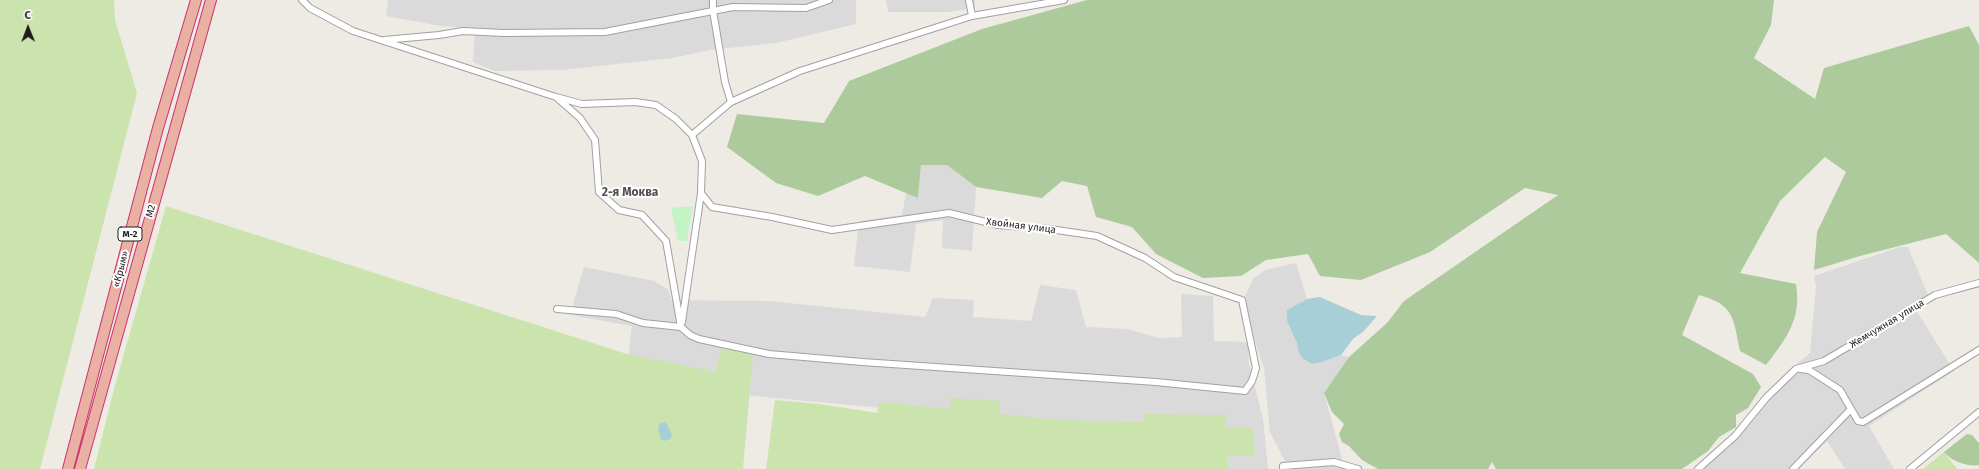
<!DOCTYPE html>
<html>
<head>
<meta charset="utf-8">
<style>
	body { margin:0 }
	#map { position:relative; width:1979px; height:469px; overflow:hidden; background:#eeeae4; font-family:"Fira Sans",sans-serif }
	canvas { display:block }
	.north { position:absolute; left:8px; top:8px; width:40px; height:40px; -webkit-text-stroke:3px #fff; paint-order:stroke; rotate:359deg; font-size:11px; font-weight:700; line-height:16px; text-align:center; color:#1d1d1d }
	.north::after { content:''; display:block; margin:auto; width:14px; height:18px; background:#1d1d1d; clip-path:polygon(50% 0,100% 100%,50% 72%,0 100%) }
</style>
</head>
<body>
<div id="map">
<canvas width="1979" height="469"></canvas>
<div class="north">С</div>
</div>
<script>
const ctx = document.querySelector('canvas').getContext('2d');
ctx.lineJoin = 'round';
function paint(path, color) { ctx.fillStyle = color; ctx.fill(path, 'evenodd'); }
function stroke(path, color, width, dash) { ctx.strokeStyle = color; ctx.lineWidth = width; ctx.lineCap = dash ? 'butt' : 'round'; ctx.setLineDash(dash || []); ctx.stroke(path); }
function write(font, color, halo, rows, align = 'center') {
  ctx.font = font + ' "Fira Sans",sans-serif'; ctx.lineWidth = 4; ctx.setLineDash([]); ctx.textBaseline = 'middle'; ctx.strokeStyle = halo; ctx.fillStyle = color; for (const [text, x, y, turn = 0] of rows) {
    ctx.save(); ctx.translate(x, y); ctx.rotate((+turn || 0) * Math.PI / 180); ctx.textAlign = isNaN(turn) ? turn : align; if (halo) ctx.strokeText(text, 0, 0); ctx.fillText(text, 0, 0); ctx.restore();
  }
}
const residential = new Path2D(`
	M388 0H856V24L776 43 710 50 672 58 562 70 495 71 473 62 475 28 441 26 386 16Z
	M886 0H975V8L948 12H888Z
	M921 165H947L976 187 972 251 942 248 943 220 916 224 910 272 854 266 859 221 902 215 906 193 918 197Z
	M1900 247H1908L1930 300 1916 310 1954 371 1869 426 1894 469H1845L1827 441 1799 469H1692L1730 439 1765 403 1787 372 1810 353 1816 286 1814 276Z
	M1296 263 1307 299 1287 310 1290 329 1294 334 1302 358 1312 364 1322 362 1341 355 1349 357 1324 393 1342 459 1350 469H1289L1270 432 1264 368 1242 303 1253 279 1265 270Z
	M584 267 654 281 669 290 671 300 769 301 925 317 933 298 974 300 973 317 1031 321 1040 285 1076 290 1086 327 1127 329 1159 338 1182 337 1181 294 1213 296 1214 341 1248 342 1249 364 1263 419 1268 469H1211L1122 431 734 394 627 369 632 326 570 315Z`);
const grass = new Path2D(`
	M0 0H114L115 20 137 93 40 469H0Z
	M166 206 627 354 716 372 721 348 753 353 743 469H94L114 389Z
	M951 398 1000 401V414L1059 420 1144 422 1145 414 1225 415 1226 428 1252 427 1255 455 1227 456V469H766L775 400 819 404 877 413 879 402 950 409Z
	M1944 452 1957 469H1923Z`);
const forest = new Path2D(`
	M1087 0H1774L1771 25 1754 58 1815 99 1824 68 1969 26 1979 45V263L1946 234 1860 256 1814 270 1817 232 1846 172 1825 157 1780 201 1740 273 1796 284C1802 319 1786 339 1766 365L1740 351C1733 318 1735 305 1699 295L1682 335 1753 374 1761 387 1748 408 1736 415V427L1719 437 1708 451 1682 469H1496L1492 462 1488 469H1378L1362 460 1349 446 1342 442 1339 434 1344 424 1332 412 1324 393 1349 357 1387 323 1404 301 1558 195 1525 188 1430 252 1361 280 1320 276 1308 254 1266 260 1241 276 1203 278 1156 254 1132 227 1096 217 1087 186 1062 181 1042 198 976 187 947 165H921L918 198 865 176 818 196 776 183 727 147 737 114 824 123 849 81 982 29Z
	M1967 434 1972 435 1979 443V465C1968 467 1951 461 1944 452Z`);
const park = new Path2D(`
	M693 206 687 241H678L671 208Z`);
const water = new Path2D(`
	M1320 297 1361 315 1377 316 1364 331 1353 339 1341 355 1322 362 1312 364 1302 358 1298 350 1297 343 1287 321V310L1307 299Z
	M666 422 672 435 671 438 665 441 661 439 658 429 660 423Z`);
const minor = new Path2D(`
	M302 0 310 8 353 31 556 97 582 104 635 102 656 105 676 119 692 135 702 161 701 193 682 322
	M713 0V11L725 82 731 102
	M969 0 972 16
	M384 40 439 35 463 31 504 33 605 32 733 7 806 8 829 0
	M556 97 580 118 595 140 599 192 619 210 642 215 666 241 681 327 690 335 699 339 769 354 862 362 1156 382 1245 391 1252 381 1256 368 1242 300 1174 277 1145 258 1097 236 1050 229 998 225 949 213 832 230 772 217 712 207 701 193
	M692 135 731 102 800 71 972 16 1064 0
	M557 309 616 314 643 323 681 327
	M1800 369 1809 370 1840 390 1858 421 1863 422 1979 350
	M1283 469V466L1334 462 1358 469
	M1698 469 1735 436 1766 398 1796 369 1824 361 1935 295 1979 283
	M1793 469 1851 409
	M1910 469 1979 412`);
const trunk = new Path2D(`
	M68 469 158 128 196 0
	M80 469 211 0`);
const shields = [
	[130,234,24]
];
const shieldNames = [
	["М-2",130,234]
];
const streetNames = [
	["М2",151,211,-74],
	["Хвойная улица",1021,226,7],
	["«Крым»",121,269,-75],
	["Жемчужная улица",1887,324,-31]
];
const quarterNames = [
	["2-я Моква",630,193]
];
paint(residential, '#dbdada');
paint(grass, '#cbe4ae');
paint(forest, '#acca9c');
paint(park, '#c4f4c6');
paint(water, '#a8cfd8');
stroke(minor, '#a1a1a1', 8);
stroke(trunk, '#ca336e', 12);
stroke(minor, '#fff', 6);
stroke(trunk, '#eab0a4', 10);
for (const [x, y, w] of shields) { const box = new Path2D(); box.roundRect(x - w / 2, y - 7, w, 14, 3); ctx.fillStyle = '#fff'; ctx.fill(box); stroke(box, '#1d1d1d', 1); }
write('bold 9px', '#1d1d1d', null, shieldNames);
write('10px', '#1d1d1d', '#fff', streetNames);
write('bold 12px', '#505050', '#fff', quarterNames);
</script>
</body>
</html>
